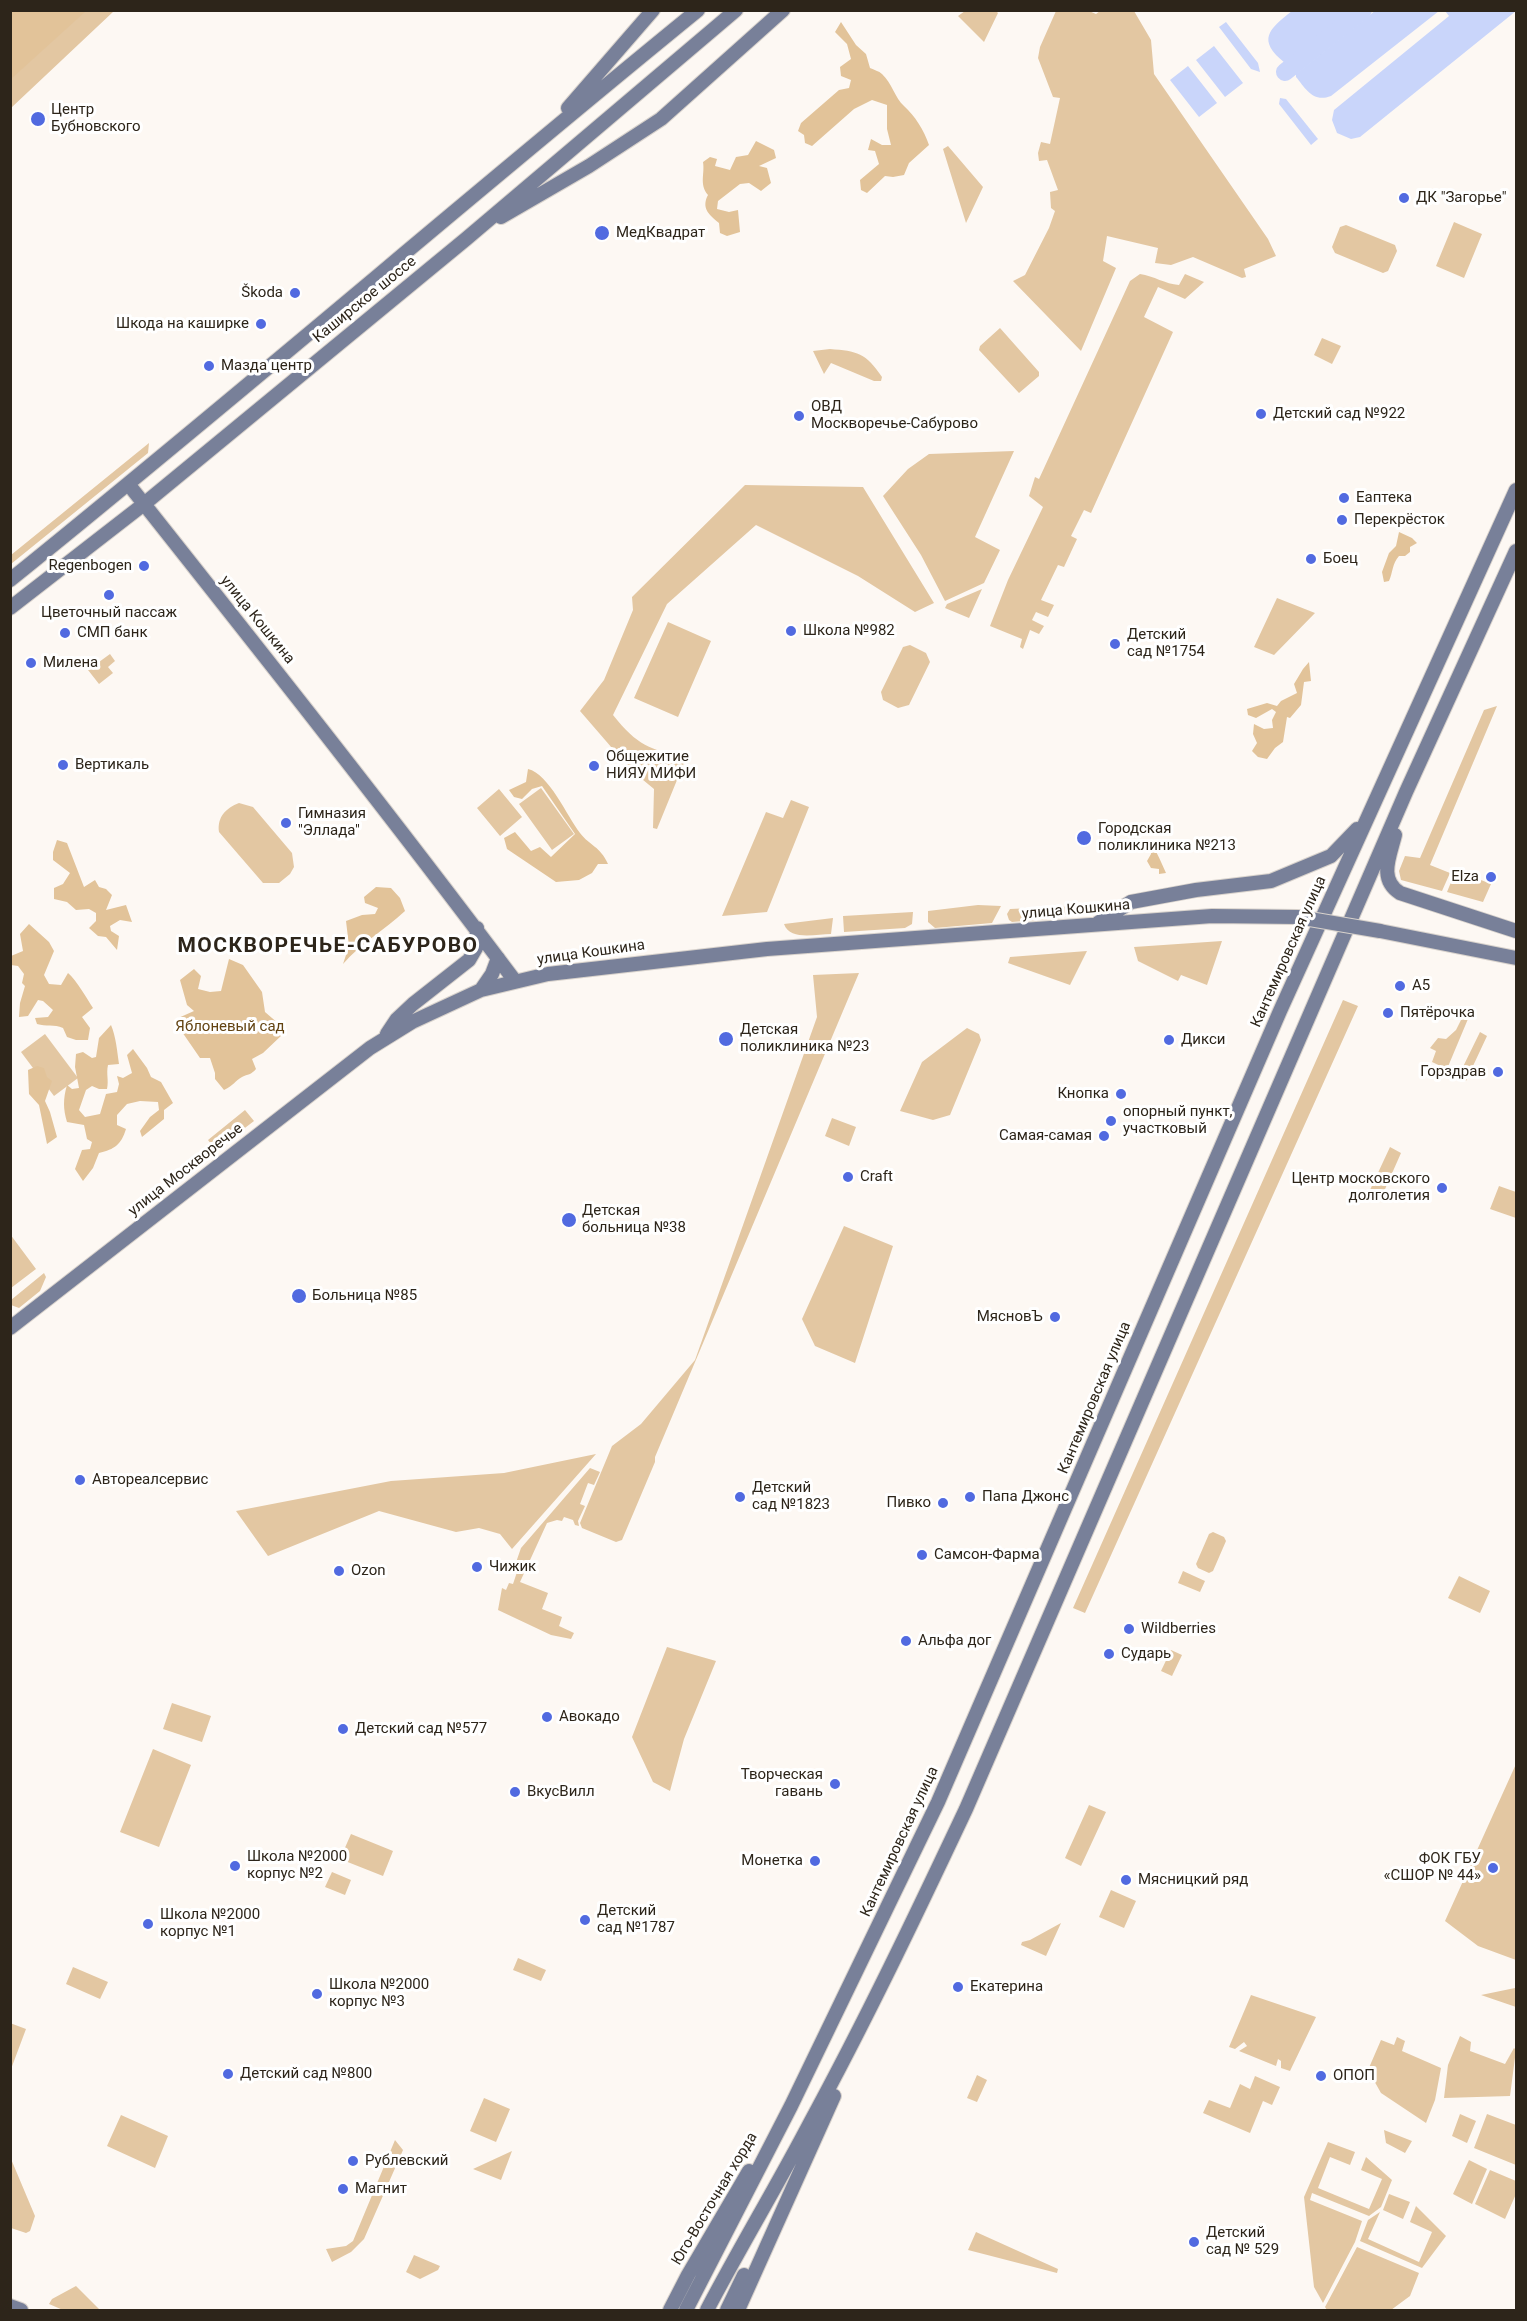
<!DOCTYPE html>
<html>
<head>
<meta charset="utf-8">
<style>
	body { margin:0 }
	#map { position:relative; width:1527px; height:2321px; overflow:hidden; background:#fdf8f3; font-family:Roboto,sans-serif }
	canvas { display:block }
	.frame { position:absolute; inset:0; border:12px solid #2d251a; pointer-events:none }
</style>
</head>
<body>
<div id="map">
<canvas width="1527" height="2321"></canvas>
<div class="frame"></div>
</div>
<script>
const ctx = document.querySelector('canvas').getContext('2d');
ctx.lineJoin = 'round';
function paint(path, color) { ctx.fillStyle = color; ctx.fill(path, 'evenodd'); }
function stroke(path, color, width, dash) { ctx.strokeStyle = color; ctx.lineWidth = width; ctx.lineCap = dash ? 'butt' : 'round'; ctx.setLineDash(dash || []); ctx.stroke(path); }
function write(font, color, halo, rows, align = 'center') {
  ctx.font = font + ' Roboto,sans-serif'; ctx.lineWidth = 6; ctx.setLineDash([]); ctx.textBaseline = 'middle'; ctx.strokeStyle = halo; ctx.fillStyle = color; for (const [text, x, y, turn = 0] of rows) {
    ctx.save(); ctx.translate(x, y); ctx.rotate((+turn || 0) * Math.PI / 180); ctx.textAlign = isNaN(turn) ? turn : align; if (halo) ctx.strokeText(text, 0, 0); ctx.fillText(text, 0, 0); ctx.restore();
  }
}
const green = new Path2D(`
	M11 11H114L11 108Z
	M965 11H996L998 13 984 42 958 16Z
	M1056 11H1089L1096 14 1100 11H1134L1151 40 1154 74 1268 239 1276 256 1244 269 1246 277 1242 278 1193 257 1171 265 1155 263 1158 248 1107 236 1103 261 1116 268 1081 351 1013 281 1025 275 1049 228 1055 211 1051 208 1050 192 1058 190 1047 160 1039 161 1038 153 1041 142 1050 144 1060 98 1053 97 1038 58 1040 47Z
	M948 146 983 187 966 223 943 149Z
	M1454 222 1482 234 1464 278 1436 266Z
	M1346 225 1395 245 1397 251 1388 271 1383 273 1335 253 1332 247 1340 227Z
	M1140 274C1154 276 1165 284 1179 285L1185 274 1204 282 1185 299 1158 287 1144 317 1173 332 1091 513 1084 510 1071 536 1077 539 1064 567 1058 565 1041 600 1054 605 1048 617 1036 612 1032 620 1044 626 1039 634 1030 630 1023 649 1020 647 1022 639 990 626 1008 580 1043 507 1029 496 1035 477 1039 479 1130 281Z
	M1000 328 1039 372V376L1019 393 979 350 980 346Z
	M1322 338 1341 346 1332 364 1314 355Z
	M830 349C857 351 866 353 882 377L881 381H874L831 363 824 374 813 351Z
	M149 443 148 453 11 564V555Z
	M1014 451 975 537 1000 550 984 583 945 601 921 555 883 496 908 469 929 454Z
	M745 485 863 487 934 603 915 612 858 576 756 525 667 604 613 715C638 746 649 749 686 758L657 829 653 828 654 789 631 770 580 711 604 680 633 610 632 597Z
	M982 589 969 618 945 608 947 604Z
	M1277 598 1315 613 1274 655 1254 647Z
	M668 622 711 641 678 717 634 698Z
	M910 645 926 653 930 662 909 705 898 708 883 700 881 692 903 647Z
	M110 654 115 661 108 667 113 673 99 684 88 670Z
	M1497 706 1430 865 1450 873 1442 891 1401 880 1399 871 1405 856 1420 858 1484 710Z
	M541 788 574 834 552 850 519 804Z
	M499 789 522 817 500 836 477 808Z
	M791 800 809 807 767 912 722 916 766 812 783 818Z
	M239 803 253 807 292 853 294 867 290 874 279 883H263L219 832C217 817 226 808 239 803Z
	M1456 870 1491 884 1483 902 1447 892Z
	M978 905 1001 906 992 923 935 928 928 922V911Z
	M1078 906 1061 918 1012 922 1009 920 1007 914 1010 909Z
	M913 912 912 924 905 928 844 932 843 916Z
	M833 918 831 934C816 934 790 941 784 924Z
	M1222 941 1207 985 1181 975 1178 981 1138 961 1134 947Z
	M1087 951 1070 985 1008 963 1010 957Z
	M859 973 655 1457V1462L622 1540 616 1542 582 1528 580 1523 612 1446 641 1424 695 1360 817 1017 813 975Z
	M1343 1000 1358 1006 1085 1613 1073 1608Z
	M1473 1007 1447 1069 1432 1062 1436 1051 1430 1048 1438 1038 1446 1039 1456 1030 1467 1008Z
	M967 1028 979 1034 981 1040 950 1115 933 1120 900 1111 922 1062Z
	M1480 1032 1487 1036 1466 1081 1458 1077Z
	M45 1034 78 1078 54 1096 21 1052Z
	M245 1110 254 1121 224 1144H211L208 1140Z
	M832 1118 856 1127 849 1146 825 1136Z
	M1390 1147 1401 1153 1382 1196 1370 1190Z
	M1499 1186 1516 1192V1218L1490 1209Z
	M844 1226 893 1246 855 1363 815 1346 802 1319Z
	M10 1234 36 1269 11 1288H10Z
	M44 1273 46 1277 40 1291 19 1308 11 1305V1300Z
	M596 1454 512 1549 500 1534 479 1528 456 1532 379 1511 268 1556 236 1511 391 1481 504 1473Z
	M590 1468 600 1472 594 1485 588 1483 580 1504 585 1506 578 1521 579 1526 575 1525 573 1520 564 1517 562 1521 557 1520 547 1523 520 1582 548 1593 542 1609 562 1617 559 1626 574 1633 571 1639 551 1635 498 1610 502 1588 506 1590 509 1583 513 1584 517 1572 513 1571 521 1548Z
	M1213 1532 1224 1537 1226 1541 1213 1571 1209 1573 1198 1568 1196 1564 1209 1534Z
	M1183 1571 1205 1581 1200 1592 1178 1583Z
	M1459 1576 1490 1591 1480 1613 1448 1598Z
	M667 1647 716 1661 684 1739 670 1791 653 1782 632 1737Z
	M1171 1650 1182 1655 1172 1676 1161 1671Z
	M172 1703 211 1716 202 1742 163 1729Z
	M153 1749 191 1765 159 1847 120 1832Z
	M1516 1764V1960L1478 1946 1445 1921Z
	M1089 1805 1106 1812 1081 1866 1065 1858Z
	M351 1834 393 1851 383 1876 340 1859Z
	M332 1872 351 1880 345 1895 325 1887Z
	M1111 1890 1136 1901 1124 1928 1099 1917Z
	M1061 1923 1046 1956 1021 1945 1022 1942 1030 1940Z
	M518 1958 546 1970 541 1981 513 1970Z
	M73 1967 108 1982 100 1999 66 1984Z
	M1516 1989V2007L1481 1995 1515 1988Z
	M1251 1995 1316 2017 1290 2071 1281 2068V2061L1278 2059 1276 2066 1239 2051 1247 2046 1244 2042 1235 2049 1229 2047Z
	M10 2023 26 2029 11 2069H10Z
	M1460 2036 1471 2042 1470 2051 1505 2064 1514 2048 1516 2050 1510 2096 1444 2098 1448 2065Z
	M1397 2037 1405 2041 1402 2051 1441 2068 1435 2100 1426 2123 1381 2093 1368 2070 1381 2040 1394 2045Z
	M977 2075 987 2080 977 2102 967 2098Z
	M1255 2076 1280 2087 1272 2105 1263 2101 1250 2133 1203 2113 1209 2100 1230 2108 1240 2084 1250 2089Z
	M484 2098 510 2109 496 2142 470 2131Z
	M1460 2114 1476 2121 1467 2143 1452 2136Z
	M1487 2114 1516 2125V2165L1474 2148Z
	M121 2115 168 2136 155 2168 107 2146Z
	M1384 2130 1412 2141 1405 2153 1386 2143Z
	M395 2140 403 2150 364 2239 351 2252 332 2262 326 2249 346 2246 353 2241Z
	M1328 2142 1355 2152 1350 2165 1330 2157 1318 2188 1369 2209 1382 2179 1361 2170 1366 2157 1392 2180 1381 2207 1369 2216 1312 2193 1310 2200 1362 2221 1355 2242 1323 2303 1314 2287 1304 2197Z
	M512 2151 501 2180 473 2169Z
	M11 2159 35 2216 30 2231 26 2233 11 2228Z
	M1469 2160 1487 2169 1472 2204 1453 2194Z
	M1490 2170 1516 2181V2194L1505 2219 1475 2204Z
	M1389 2194 1410 2202 1403 2219 1383 2210Z
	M1416 2206 1446 2236 1422 2268 1360 2241 1368 2220 1380 2212 1368 2239 1419 2262 1432 2232 1410 2222Z
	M976 2232 1058 2269 1057 2273 968 2250Z
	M1357 2247 1419 2273 1410 2296 1391 2310H1327L1325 2307Z
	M414 2255 440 2266 438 2270 420 2279 406 2272Z
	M76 2286 100 2310H63L49 2304 52 2299Z`);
const forest = new Path2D(`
	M11 10H86V11L11 79Z
	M841 22 856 45 866 54 870 68C874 70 879 71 882 74 892 83 895 98 904 106 915 116 924 130 929 145L909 163 904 175 893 177 885 176 867 193 861 190 860 180 879 164 875 151 868 150 871 139 882 145H891L887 129V105L872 100 854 109 812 146 805 143 804 135 798 131 801 123 839 90 849 88 851 80 841 76 840 67 851 59 847 44 835 32Z
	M756 141 774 150 776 158 759 166 767 168 771 183 761 191 749 183 740 184 718 201 717 209 729 212 738 210 740 232 727 236 720 233 719 223C709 215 701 208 708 195 699 184 705 174 703 162L710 157 717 159 715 166 730 170 736 157 748 155Z
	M1399 532 1412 538 1417 543 1410 547V552L1405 556H1399C1392 564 1393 572 1389 581L1384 582 1382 572 1389 553 1396 546Z
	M1309 662 1311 681 1304 682 1301 705 1290 718 1287 717 1283 742 1275 748 1267 759 1258 757 1252 751 1257 743 1253 734 1254 724 1264 729 1273 728 1272 720 1276 712 1272 709 1256 718 1248 715 1247 709 1267 703 1277 706 1281 701 1297 693 1294 684 1303 669Z
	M528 769C549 774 567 816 580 833 590 846 600 846 608 864H598L592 873 579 880 556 882 507 849 504 838 515 832 531 851 540 847 551 857 575 834 542 786 532 789 522 799 514 797 509 790 526 782Z
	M57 840 67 843 84 887 95 880 99 887 106 889 112 895 106 910 126 905 132 922 120 920 110 926 111 931 119 936 117 950 106 937 98 936 89 928 96 921V913L89 909 76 910 67 902 54 899V888L63 884 70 873 53 860V852Z
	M1152 845C1156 850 1163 866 1166 873L1159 874V869L1151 868 1147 861 1151 854Z
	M376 887 391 888 400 898 405 911C385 930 361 943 343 964L349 946 346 921 362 915 375 914 378 908 365 903 364 897Z
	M29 924 49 942 54 951 44 975 49 984 61 985 68 973C77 981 86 997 93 1008L82 1017 90 1028 88 1040H76L67 1037 63 1028C54 1024 46 1027 37 1024L35 1018 48 1017 53 1010 43 1001 38 1000 28 1016 19 1017 20 1003 25 986 22 983 24 974 18 966 11 965V956L23 951 20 934Z
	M229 959 243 965 262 992 265 1012 279 1024 282 1035 263 1053 252 1059 256 1069C251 1075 248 1074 242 1077 235 1081 234 1085 224 1090L215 1079V1073L210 1058H200L180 1029 176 1019 194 1011 187 1005 180 980 194 969 201 976 198 989 210 992 221 991Z
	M111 1025C116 1037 117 1050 119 1064L108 1065C106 1074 109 1080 107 1089H99L92 1086 86 1090 79 1110 85 1117 100 1114 106 1094 117 1092 119 1084 117 1076 123 1078 132 1073 127 1055 133 1049 147 1068 151 1077 161 1082 173 1103 164 1110V1119L142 1137 140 1131 150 1117 159 1110 158 1102 140 1101 127 1104 117 1115V1125L126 1129C121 1145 115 1149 99 1153L93 1168 83 1181 75 1169 82 1150 90 1149 92 1142 87 1139 84 1125 67 1122C63 1109 63 1099 67 1085L72 1089 79 1088 75 1067 76 1054 83 1052 92 1058 96 1057 99 1038Z
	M37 1066 44 1068 47 1077 52 1081 45 1101 50 1112 57 1137 47 1144 39 1105 29 1094 28 1070Z`);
const water = new Path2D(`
	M1376 10 1439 11 1331 96C1313 103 1306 89 1296 77V74Z
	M1292 11V10L1352 11 1285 63C1256 40 1269 29 1292 11Z
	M1445 11H1516L1360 137 1351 139 1337 133 1332 120 1334 110 1449 16Z
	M1226 22 1258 63 1260 72 1251 69 1219 27Z
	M1214 46 1243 83 1225 97 1196 60Z
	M1188 66 1217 103 1199 117 1170 80Z
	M1280 98 1286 99 1318 139 1311 145 1279 104Z`);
const river = new Path2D(`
	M1285 72 1363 10`);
const major = new Path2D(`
	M568 108 653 10
	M501 217 589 166 661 119 783 10
	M129 485C259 649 389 813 515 981
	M10 580C242 393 467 198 698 10
	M10 608 144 504 466 239 736 10
	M1395 835C1390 856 1378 879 1400 893L1516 931
	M1098 923 1131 902 1196 890 1271 881 1331 856 1357 829
	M1380 931 1516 958
	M481 990 492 974 498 958
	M387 1034 397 1019 413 1004 469 960 476 948 477 928
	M10 1328 370 1048 412 1022 481 990 548 974 767 949 1212 916 1298 917
	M10 2306 21 2310
	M670 2310 688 2275 749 2171
	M686 2310 791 2106 938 1802 1280 1011 1516 490
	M707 2310C740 2247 777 2186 810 2123 866 2020 916 1915 966 1809L1406 792 1516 551
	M727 2310 744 2275
	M738 2310 834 2096`);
const majorBridge = new Path2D(`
	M1298 917 1380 931`);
const markers = [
	[38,119,8,"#516ae0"],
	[1404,198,6,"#516ae0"],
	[602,233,8,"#516ae0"],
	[295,293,6,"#516ae0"],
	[261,324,6,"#516ae0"],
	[209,366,6,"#516ae0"],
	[1261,414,6,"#516ae0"],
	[799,416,6,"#516ae0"],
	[1344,498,6,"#516ae0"],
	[1342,520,6,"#516ae0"],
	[1311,559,6,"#516ae0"],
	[144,566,6,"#516ae0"],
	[109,595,6,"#516ae0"],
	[791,631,6,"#516ae0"],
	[65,633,6,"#516ae0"],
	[1115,644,6,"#516ae0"],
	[31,663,6,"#516ae0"],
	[63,765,6,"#516ae0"],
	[594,766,6,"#516ae0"],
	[286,823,6,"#516ae0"],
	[1084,838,8,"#516ae0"],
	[1491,877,6,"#516ae0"],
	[1400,986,6,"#516ae0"],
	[1388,1013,6,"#516ae0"],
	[726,1039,8,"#516ae0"],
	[1169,1040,6,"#516ae0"],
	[1498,1072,6,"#516ae0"],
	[1121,1094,6,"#516ae0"],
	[1111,1121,6,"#516ae0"],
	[1104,1136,6,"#516ae0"],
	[848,1177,6,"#516ae0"],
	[1442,1188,6,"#516ae0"],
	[569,1220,8,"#516ae0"],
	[299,1296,8,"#516ae0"],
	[1055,1317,6,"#516ae0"],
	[80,1480,6,"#516ae0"],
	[740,1497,6,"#516ae0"],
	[970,1497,6,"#516ae0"],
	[943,1503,6,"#516ae0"],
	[922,1555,6,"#516ae0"],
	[477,1567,6,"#516ae0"],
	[339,1571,6,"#516ae0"],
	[1129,1629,6,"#516ae0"],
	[906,1641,6,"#516ae0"],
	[1109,1654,6,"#516ae0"],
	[547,1717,6,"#516ae0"],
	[343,1729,6,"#516ae0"],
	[835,1784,6,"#516ae0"],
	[515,1792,6,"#516ae0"],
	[815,1861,6,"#516ae0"],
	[235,1866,6,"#516ae0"],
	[1493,1868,6,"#516ae0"],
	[1126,1880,6,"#516ae0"],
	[585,1920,6,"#516ae0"],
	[148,1924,6,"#516ae0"],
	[958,1987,6,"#516ae0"],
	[317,1994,6,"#516ae0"],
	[228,2074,6,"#516ae0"],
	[1321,2076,6,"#516ae0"],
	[353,2161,6,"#516ae0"],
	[343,2189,6,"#516ae0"],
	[1194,2242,6,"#516ae0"]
];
const poiNames = [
	["Центр",51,110],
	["Бубновского",51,127],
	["ДК \"Загорье\"",1416,198],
	["МедКвадрат",616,233],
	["Škoda",283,293,"right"],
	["Шкода на каширке",249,324,"right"],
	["Мазда центр",221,366],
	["ОВД",811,407],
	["Москворечье-Сабурово",811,424],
	["Детский сад №922",1273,414],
	["Еаптека",1356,498],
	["Перекрёсток",1354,520],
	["Боец",1323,559],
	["Regenbogen",132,566,"right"],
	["Цветочный пассаж",109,613,"center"],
	["Школа №982",803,631],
	["СМП банк",77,633],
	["Детский",1127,635],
	["сад №1754",1127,652],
	["Милена",43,663],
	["Общежитие",606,757],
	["НИЯУ МИФИ",606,774],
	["Вертикаль",75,765],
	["Гимназия",298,814],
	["\"Эллада\"",298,831],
	["Городская",1098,829],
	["поликлиника №213",1098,846],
	["Elza",1479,877,"right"],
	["А5",1412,986],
	["Пятёрочка",1400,1013],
	["Детская",740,1030],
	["поликлиника №23",740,1047],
	["Дикси",1181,1040],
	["Горздрав",1486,1072,"right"],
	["Кнопка",1109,1094,"right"],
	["опорный пункт,",1123,1112],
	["участковый",1123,1129],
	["Самая-самая",1092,1136,"right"],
	["Craft",860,1177],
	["Центр московского",1430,1179,"right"],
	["долголетия",1430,1196,"right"],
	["Детская",582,1211],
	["больница №38",582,1228],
	["Больница №85",312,1296],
	["МясновЪ",1043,1317,"right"],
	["Автореалсервис",92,1480],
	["Детский",752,1488],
	["сад №1823",752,1505],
	["Папа Джонс",982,1497],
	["Пивко",931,1503,"right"],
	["Самсон-Фарма",934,1555],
	["Чижик",489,1567],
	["Ozon",351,1571],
	["Wildberries",1141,1629],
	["Альфа дог",918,1641],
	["Сударь",1121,1654],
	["Авокадо",559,1717],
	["Детский сад №577",355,1729],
	["Творческая",823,1775,"right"],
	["гавань",823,1792,"right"],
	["ВкусВилл",527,1792],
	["Школа №2000",247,1857],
	["корпус №2",247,1874],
	["ФОК ГБУ",1481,1859,"right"],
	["«СШОР № 44»",1481,1876,"right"],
	["Монетка",803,1861,"right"],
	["Мясницкий ряд",1138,1880],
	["Детский",597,1911],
	["сад №1787",597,1928],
	["Школа №2000",160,1915],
	["корпус №1",160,1932],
	["Школа №2000",329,1985],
	["корпус №3",329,2002],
	["Екатерина",970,1987],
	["Детский сад №800",240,2074],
	["ОПОП",1333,2076],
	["Рублевский",365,2161],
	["Магнит",355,2189],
	["Детский",1206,2233],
	["сад № 529",1206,2250]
];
const streetNames = [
	["Каширское шоссе",365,300,-39],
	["улица Кошкина",257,620,51],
	["улица Кошкина",1076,910,-5],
	["Кантемировская улица",1289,952,-66],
	["улица Кошкина",591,953,-8],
	["улица Москворечье",186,1170,-38],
	["Кантемировская улица",1095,1398,-67],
	["Кантемировская улица",900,1842,-65],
	["Юго-Восточная хорда",715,2199,-59]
];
const parkNames = [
	["Яблоневый сад",230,1027]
];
const districtNames = [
	["МОСКВОРЕЧЬЕ-САБУРОВО",328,947]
];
paint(green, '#e3c7a2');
paint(forest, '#e2c399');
paint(water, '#c9d5fa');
stroke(river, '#c9d5fa', 18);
stroke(major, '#d8d2cc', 16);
stroke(major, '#788099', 14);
stroke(majorBridge, '#d8d2cc', 16, []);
stroke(majorBridge, '#788099', 14);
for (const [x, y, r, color] of markers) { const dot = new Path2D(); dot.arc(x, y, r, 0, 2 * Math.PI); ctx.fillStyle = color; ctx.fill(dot); stroke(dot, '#fff', 2); }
write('15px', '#2d251a', '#fff', poiNames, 'left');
write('15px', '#2d251a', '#fff', streetNames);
write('15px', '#634311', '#fff', parkNames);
ctx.letterSpacing = '1.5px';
write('bold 21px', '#2d251a', '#fff', districtNames);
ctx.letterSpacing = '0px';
</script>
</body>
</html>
